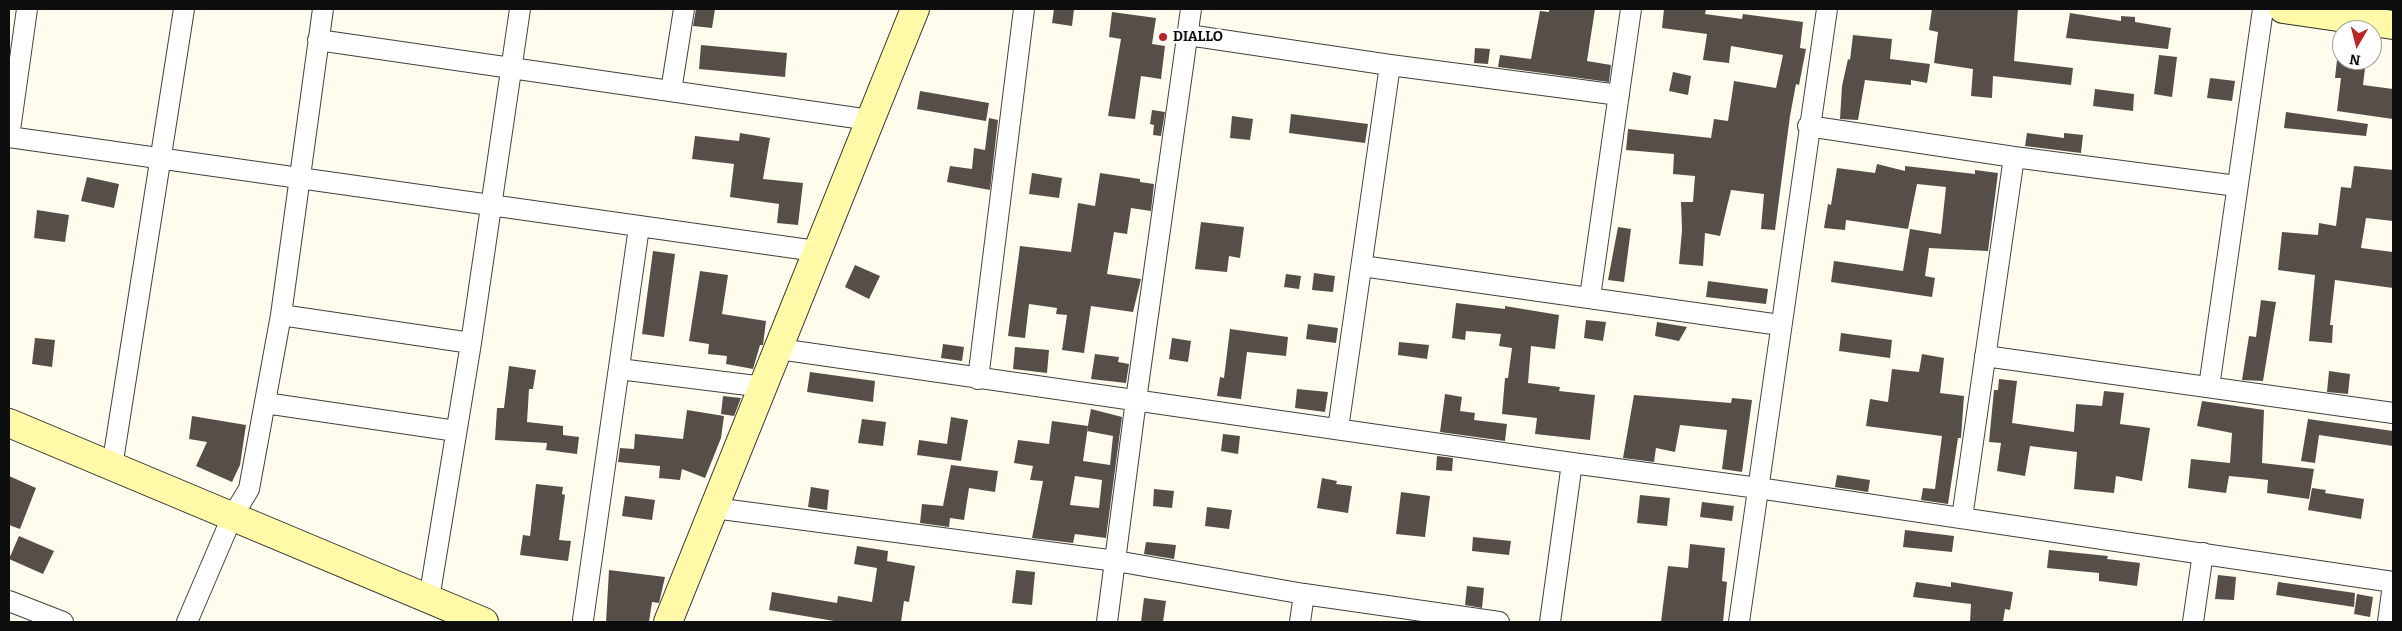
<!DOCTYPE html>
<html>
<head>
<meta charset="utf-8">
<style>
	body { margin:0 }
	#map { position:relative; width:2402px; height:631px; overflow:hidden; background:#fffced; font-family:Bitter,serif }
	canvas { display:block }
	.frame { position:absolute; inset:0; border:10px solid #0d0d0d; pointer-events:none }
	.north { position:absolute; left:2332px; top:20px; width:50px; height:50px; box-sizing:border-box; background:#fff; border:1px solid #9e9e9e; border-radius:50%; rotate:188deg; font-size:14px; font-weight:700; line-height:20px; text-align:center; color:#0d0d0d }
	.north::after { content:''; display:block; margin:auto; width:18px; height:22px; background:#bf2324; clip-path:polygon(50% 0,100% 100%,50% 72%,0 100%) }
</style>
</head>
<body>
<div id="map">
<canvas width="2402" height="631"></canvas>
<div class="frame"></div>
<div class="north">N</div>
</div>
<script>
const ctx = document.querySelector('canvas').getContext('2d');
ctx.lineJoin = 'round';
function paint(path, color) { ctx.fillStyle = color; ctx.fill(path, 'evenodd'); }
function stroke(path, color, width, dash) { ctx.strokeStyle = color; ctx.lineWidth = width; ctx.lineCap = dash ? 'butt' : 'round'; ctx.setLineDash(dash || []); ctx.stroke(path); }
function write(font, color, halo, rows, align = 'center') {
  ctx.font = font + ' Bitter,serif'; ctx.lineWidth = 5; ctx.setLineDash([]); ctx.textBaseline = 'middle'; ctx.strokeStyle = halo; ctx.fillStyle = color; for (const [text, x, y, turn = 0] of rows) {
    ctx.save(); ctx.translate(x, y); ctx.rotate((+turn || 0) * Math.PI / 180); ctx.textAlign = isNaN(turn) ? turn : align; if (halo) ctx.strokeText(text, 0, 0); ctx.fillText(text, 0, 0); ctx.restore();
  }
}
const building = new Path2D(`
	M696 9H715L712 28 693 26Z
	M1054 9H1074L1072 26 1052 23Z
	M1549 9H1595L1587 61 1611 65 1609 82 1498 67 1500 55 1531 59 1540 11 1549 12Z
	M1664 9H1706L1705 14 1742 19 1743 14 1803 22 1800 48 1806 49 1799 85 1796 84 1790 116 1775 230 1761 229 1764 194 1731 190 1720 236 1705 233 1703 266 1679 264 1682 230 1681 202H1693L1695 176 1673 174 1674 154 1626 150 1628 129 1711 138 1714 119 1728 121 1734 81 1776 88 1783 55 1731 46 1729 63 1703 60 1707 34 1662 28Z
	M1932 9H2018L2014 61 2073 68 2071 85 1993 76 1992 98 1971 96 1973 69 1934 63 1938 32 1929 30Z
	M1112 12 1156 18 1152 44 1165 46 1161 79 1141 76 1135 119 1108 116 1121 39 1109 37Z
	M2070 13 2121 21V16L2135 17V22L2171 28 2168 49 2066 38Z
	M1853 35 1892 39 1890 59 1930 64 1927 83 1911 80V85L1865 80 1858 120 1840 119 1842 86 1848 59 1850 60Z
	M701 45 787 53 785 77 699 69Z
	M1475 48 1490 49 1488 64 1474 63Z
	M2159 55 2177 57 2172 97 2154 94Z
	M2337 60H2366L2363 85 2393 89V119L2337 111 2341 78H2335Z
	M1673 72 1691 76 1688 95 1669 91Z
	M2210 78 2235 81 2232 101 2207 98Z
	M2095 89 2134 94 2133 111 2093 106Z
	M920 91 989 103 986 121 917 109Z
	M1152 110 1165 112 1161 136 1153 135 1154 125 1150 124Z
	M2286 112 2368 124 2366 136 2284 128Z
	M1291 114 1368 124 1365 143 1289 133Z
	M1232 116 1253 119 1250 140 1230 138Z
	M989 118 998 120 990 190 947 182 950 166 972 169 974 148 985 150Z
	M740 133 770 138 763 179 803 183 798 225 777 223 779 204 730 197 734 164 692 159 695 136 739 141Z
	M2027 133 2064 138V133L2083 135 2081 153 2025 146Z
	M1877 164 1905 171V166L1975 174V170L1998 173 1988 251 1929 248 1925 276 1935 278 1932 297 1831 282 1834 261 1903 271 1910 229 1941 234 1946 187 1917 184 1908 229 1846 220 1845 230 1824 228 1828 204 1831 205 1837 168 1875 173Z
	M2354 166 2393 170V221L2366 218 2361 248 2393 252V288L2335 280 2330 325H2333L2332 343 2309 341 2315 275 2278 270 2282 232 2318 235 2319 223 2336 226 2341 187 2351 188Z
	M1032 173 1062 178 1059 198 1029 194Z
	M1100 173 1140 179V182L1154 184 1151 211 1131 208 1127 234 1114 232 1107 274 1141 279 1133 312 1091 306 1084 353 1062 350 1067 315 1056 314 1057 308 1029 304 1025 338 1008 336 1020 246 1071 252 1078 203 1095 206Z
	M87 177 119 184 114 208 81 201Z
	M37 210 69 215 65 242 34 238Z
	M1201 222 1244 227 1240 258 1229 256 1227 272 1195 269Z
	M1618 227 1631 229 1624 282 1608 280Z
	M653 251 675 254 664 337 642 334Z
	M855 265 880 276 869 299 845 287Z
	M700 271 728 275 722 314 766 321 763 345H760L753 369 726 364 727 356 708 354 709 344 689 341Z
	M1314 273 1335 276 1333 292 1312 290Z
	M1286 274 1301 276 1299 289 1284 287Z
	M1708 281 1768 289 1766 304 1706 297Z
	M2261 300 2276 302 2263 381 2242 380 2249 336 2256 337Z
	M1456 303 1505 309V306L1559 315 1555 349 1531 346 1528 383 1560 387 1559 391 1595 395 1590 440 1535 434 1537 418 1502 414 1505 378H1508L1512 348 1499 346 1501 334 1466 331 1465 340 1452 338Z
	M1586 320 1606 322 1603 341 1584 338Z
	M1657 322 1687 327 1679 341 1655 336Z
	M1308 324 1338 328 1336 343 1306 339Z
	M1230 329 1288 337 1286 356 1247 352 1241 399 1217 396 1220 377 1224 378Z
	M1841 333 1892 340 1890 358 1839 351Z
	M35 338 55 340 52 367 32 364Z
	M1172 338 1191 341 1188 362 1169 359Z
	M1399 342 1429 345 1427 359 1398 355Z
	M943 344 964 347 962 361 941 358Z
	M1015 347 1049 350 1047 373 1013 369Z
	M1095 354 1119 357 1118 362 1129 364 1126 383 1091 379Z
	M1922 354 1944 358 1940 393 1964 396 1961 438H1958L1948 504 1921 500 1923 488 1935 489 1942 436 1866 426 1870 399 1888 402 1892 369 1919 372Z
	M509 366 536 370 533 389H529L527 422 563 426V435L579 437 577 454 546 450 547 443 495 440 497 408H504Z
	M2329 371 2350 374 2348 394 2327 392Z
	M810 372 875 381 873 402 807 392Z
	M1999 379 2017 381 2012 423 2074 432 2076 404 2102 406 2104 391 2124 393 2120 424 2150 428 2142 481 2116 476 2114 493 2074 489 2077 452 2030 446 2025 476 1997 471 2001 443 1989 442 1994 390H1998Z
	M1297 389 1328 392 1325 412 1295 408Z
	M1445 394 1462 397 1460 411 1475 413 1474 420 1507 424 1505 441 1440 432Z
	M1634 395 1731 403 1732 398 1752 400 1742 472 1722 469 1727 430 1680 425 1675 452 1656 448 1654 462 1623 458Z
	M723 396 741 398 734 416 721 414Z
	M2202 401 2264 410 2262 463 2314 469 2309 499 2267 493 2268 480 2251 478 2229 476 2226 493 2188 488 2191 459 2230 463 2232 433 2197 426Z
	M1091 409 1122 417 1106 538 1075 534 1073 543 1032 538 1043 481 1030 480 1033 466 1014 463 1018 440 1049 444 1052 421 1088 426 1083 461 1110 465 1113 436 1087 431ZM1075 476 1102 480 1099 508 1070 505Z
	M687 410 724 416 721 438 705 478 682 469 680 480 659 478 660 466 618 462 620 448 634 449 635 434 683 439Z
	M192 416 246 425 240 465 232 482 196 466 207 442 189 439Z
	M951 417 968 420 961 461 917 455 919 440 947 444Z
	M862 419 886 422 883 446 858 443Z
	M2308 419 2393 431V446L2319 435 2315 463 2301 461Z
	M1223 434 1240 436 1238 454 1221 451Z
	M1437 456 1453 458 1452 471 1436 470Z
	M951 465 998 471 995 492 969 488 964 520 950 518 949 527 920 523 922 504 943 506Z
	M1837 475 1870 480 1868 492 1835 487Z
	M9 476 36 488 20 529 9 525Z
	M1322 478 1337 481 1336 484 1352 486 1348 513 1317 508Z
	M536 484 563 487 562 494 565 495 559 540 571 541 568 561 520 555 523 535 530 536Z
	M811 487 829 490 827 510 808 507Z
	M2312 488 2326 490 2325 493 2364 499 2361 519 2308 510Z
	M1154 489 1174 491 1172 508 1153 506Z
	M1401 492 1430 496 1425 537 1396 534Z
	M1640 495 1670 498 1667 526 1637 523Z
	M625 496 655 500 652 520 622 516Z
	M1702 502 1734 506 1732 521 1700 517Z
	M1207 507 1232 510 1229 529 1205 526Z
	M1905 530 1954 536 1952 552 1903 547Z
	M19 536 54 551 43 574 9 559Z
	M1473 537 1511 541 1509 555 1472 551Z
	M1146 542 1176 545 1174 559 1144 554Z
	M1690 544 1725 548 1722 581 1727 582 1723 622H1661L1668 566 1688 568Z
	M857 546 888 551 887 561 915 566 909 602 904 601 901 622H834V621L769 610 772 592 837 603 838 596 872 602 877 568 854 564Z
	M2049 550 2108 556 2107 559 2140 563 2137 586 2099 581V573L2047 568Z
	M609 570 665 577 659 603 652 602 649 622H606Z
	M1016 570 1035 572 1032 605 1012 603Z
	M2218 575 2236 577 2234 600 2215 599Z
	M1916 582 1951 587V582L2013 592 2010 610 2005 609 2003 622H1970L1971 604 1913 597Z
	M2278 582 2355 593 2354 607 2276 595Z
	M1467 586 1484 588 1482 608 1465 605Z
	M2357 594 2373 597 2370 617 2354 614Z
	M1144 598 1166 601 1163 622H1141Z`);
const street = new Path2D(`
	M27 9 9 137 816 251
	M1188 35 1390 65 1619 95
	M318 40 870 120
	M671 91 684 9
	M1808 126 2014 157 2237 186
	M1362 266 1780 325
	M1590 297 1631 9
	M281 315 471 343
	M779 349 1572 463 1758 488 2393 582
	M1985 356 2393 413
	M619 369 764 387
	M978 379 1024 9
	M2209 387 2263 9
	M265 403 456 431
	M1338 429 1390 65
	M112 467 184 9
	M714 508 1116 561 1304 594 1499 622
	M1962 518 2014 157
	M429 599 471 343 520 9
	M9 601 63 622
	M583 620 639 227
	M187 622 232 517 249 489 281 315 323 9
	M1107 622 1136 400 1191 9
	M1300 622 1304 594
	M1550 622 1572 463
	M1739 622 1827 9
	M2193 622 2203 553
	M2388 622 2393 584`);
const secondary = new Path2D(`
	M2283 9 2393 25
	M9 423 484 622
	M668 622 915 9`);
const markers = [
	[1163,37,5,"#bf2324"]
];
const poiNames = [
	["DIALLO",1173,37]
];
paint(building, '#564f49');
stroke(street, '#404040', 22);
stroke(secondary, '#2f2f2f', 30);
stroke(street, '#fff', 20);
stroke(secondary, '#fff9a8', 28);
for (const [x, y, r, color] of markers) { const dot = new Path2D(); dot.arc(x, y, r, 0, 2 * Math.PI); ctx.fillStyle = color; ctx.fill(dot); stroke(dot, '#fff', 2); }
write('bold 14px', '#0d0d0d', '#fff', poiNames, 'left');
</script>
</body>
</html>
